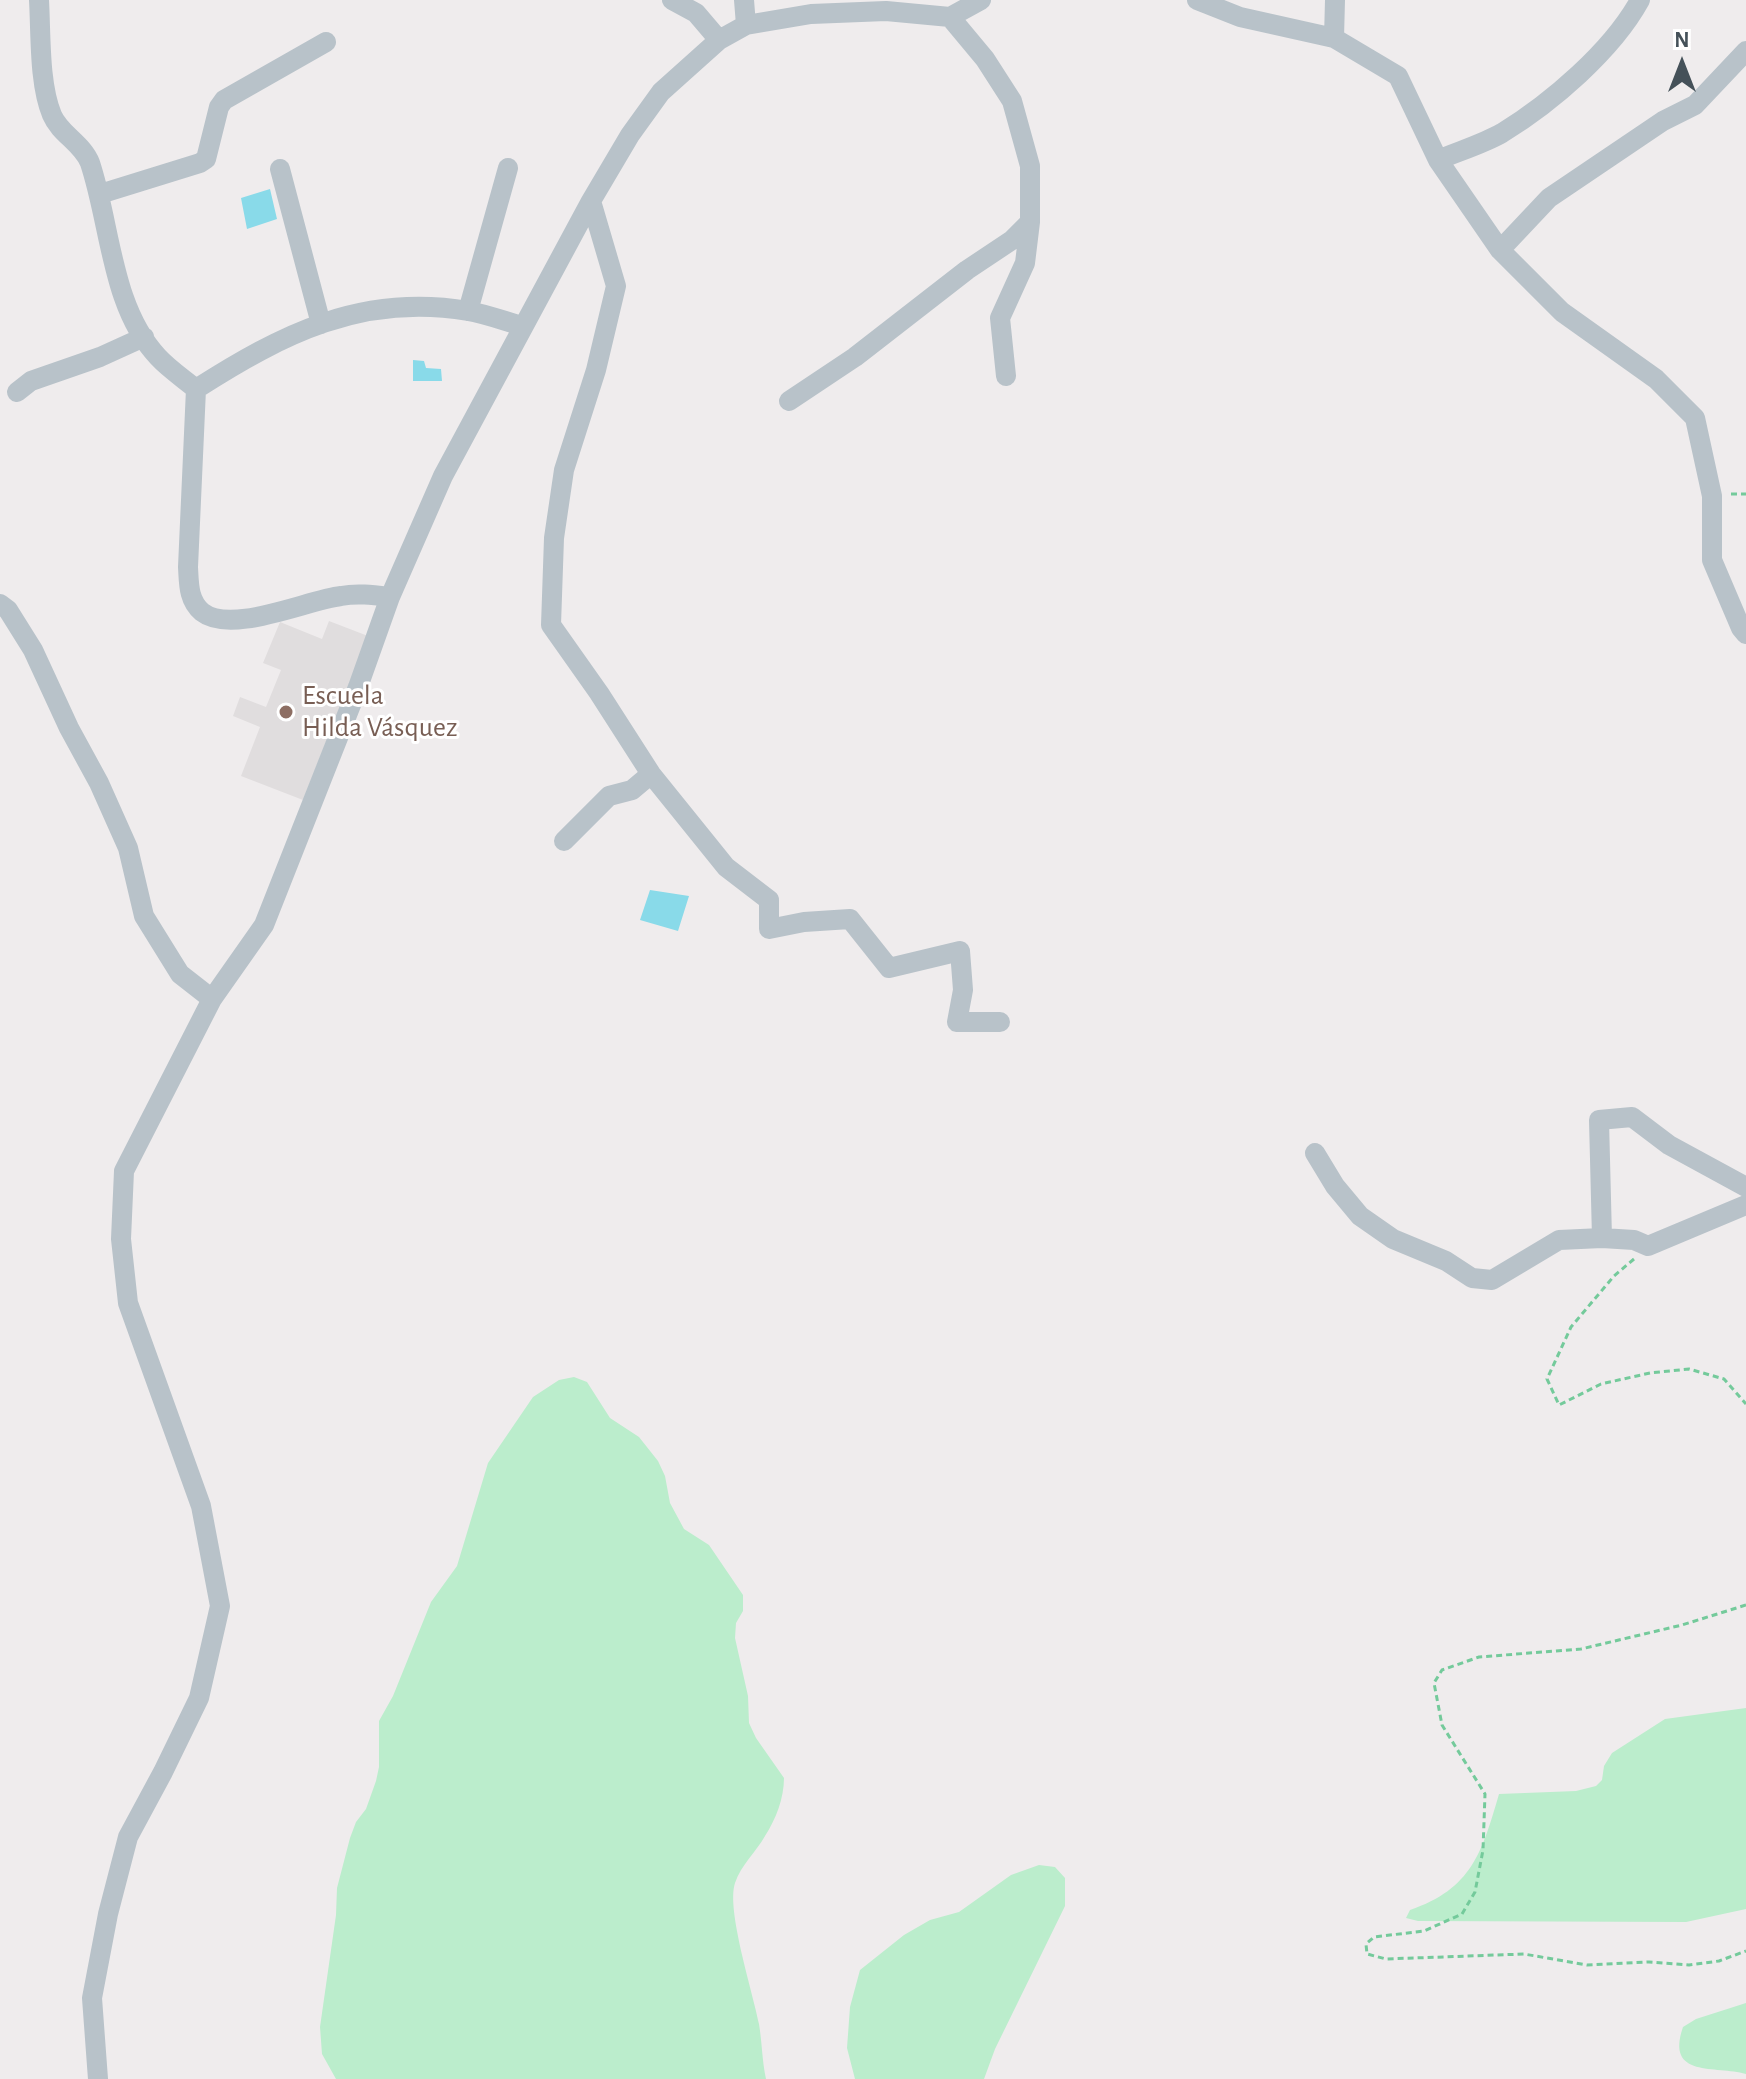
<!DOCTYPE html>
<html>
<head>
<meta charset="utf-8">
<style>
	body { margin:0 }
	#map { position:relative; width:1746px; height:2079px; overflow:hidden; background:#efeced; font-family:"Alegreya Sans",sans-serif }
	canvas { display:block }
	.north { position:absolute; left:1642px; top:24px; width:80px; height:80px; -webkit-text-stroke:6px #fff; paint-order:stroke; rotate:0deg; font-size:22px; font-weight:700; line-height:32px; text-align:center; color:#455159 }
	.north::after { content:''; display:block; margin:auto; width:28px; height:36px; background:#455159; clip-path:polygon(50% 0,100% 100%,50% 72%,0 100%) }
</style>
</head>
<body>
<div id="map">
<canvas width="1746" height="2079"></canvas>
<div class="north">N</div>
</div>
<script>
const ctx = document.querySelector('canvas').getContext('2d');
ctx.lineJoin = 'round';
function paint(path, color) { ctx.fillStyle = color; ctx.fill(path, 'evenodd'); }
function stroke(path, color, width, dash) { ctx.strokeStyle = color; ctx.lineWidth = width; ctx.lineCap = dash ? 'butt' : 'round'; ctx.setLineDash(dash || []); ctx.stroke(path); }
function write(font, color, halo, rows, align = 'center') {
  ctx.font = font + ' "Alegreya Sans",sans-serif'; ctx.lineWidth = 6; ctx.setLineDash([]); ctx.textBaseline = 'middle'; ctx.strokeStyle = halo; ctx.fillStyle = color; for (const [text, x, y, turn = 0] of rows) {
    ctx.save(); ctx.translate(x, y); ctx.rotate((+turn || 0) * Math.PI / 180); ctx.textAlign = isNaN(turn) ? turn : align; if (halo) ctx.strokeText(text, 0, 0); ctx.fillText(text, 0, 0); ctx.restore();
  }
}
const education = new Path2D(`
	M329 621 368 636 303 800 241 776 260 727 233 716 240 697 266 707 281 670 263 663 280 622 322 639Z`);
const green = new Path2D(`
	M574 1377 587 1382 610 1418 639 1437 658 1461 665 1476 670 1503 684 1529 709 1545 743 1595V1611L736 1623 735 1638 748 1696 749 1723 756 1738 784 1778C784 1798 776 1819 765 1836 756 1852 741 1865 735 1883 726 1910 753 1992 759 2024 762 2042 762 2060 766 2079H336L322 2054 320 2027 336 1915 337 1888 350 1838 356 1822 366 1809 376 1781 379 1767V1721L393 1696 431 1602 457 1566 488 1463 533 1397 559 1380Z
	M1746 1708V1909L1686 1922 1418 1921 1406 1918 1410 1910C1472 1889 1482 1852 1499 1794L1576 1791 1596 1786 1602 1780 1604 1766 1612 1753 1665 1719Z
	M1039 1865 1055 1867 1065 1878V1906L995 2049 984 2079H855L847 2048 850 2007 860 1970 904 1935 930 1920 959 1912 1011 1875Z
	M1746 2003V2074C1716 2065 1665 2079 1683 2027L1696 2019Z`);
const water = new Path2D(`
	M270 189 277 219 247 229 241 198Z
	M413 360 424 361 426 368 441 369 442 381H413Z
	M650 890 689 896 678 931 640 920Z`);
const path = new Path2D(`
	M1731 494H1746
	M1634 1259 1614 1276 1571 1327 1547 1379 1559 1405 1601 1384 1650 1373 1689 1369 1724 1379 1746 1404
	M1746 1605 1682 1625 1581 1649 1479 1657 1442 1670 1434 1683 1442 1725 1485 1794 1483 1850 1475 1892 1462 1914 1424 1931 1374 1937 1366 1944 1367 1954 1386 1959 1524 1954 1587 1965 1649 1962 1689 1965 1719 1961 1746 1951`);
const minor = new Path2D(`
	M39 0C41 35 39 84 52 115 60 134 83 144 90 163 111 226 111 307 158 357 169 369 184 379 196 389L188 567C189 583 188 600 202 612 231 635 307 600 341 596 357 593 373 595 390 597
	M672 0 696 13 719 40
	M744 0 746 25
	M1197 0 1240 17 1334 38 1398 76 1438 160 1500 250 1562 312 1656 379 1695 418 1712 496V560L1741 628 1746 634
	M950 17 985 59 1012 101 1030 166V222L1025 263 1000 318 1006 376
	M1334 38 1335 0
	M1438 160C1459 151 1483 144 1502 133 1551 103 1612 51 1640 0
	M280 169 321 324
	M100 194 200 163 206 159 219 107 224 100 326 42
	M591 201 616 286 596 370 564 470 554 538 551 625 599 693 651 774 726 867 769 900V929L804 922 850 919 889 968 960 951 963 990 957 1022H1000
	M1500 250 1549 198 1663 121 1695 105 1746 51
	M468 311 508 168
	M196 389C282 334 362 293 468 311 486 314 504 321 522 326
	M17 392 31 381 100 357 144 337
	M789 401 855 357 967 270 1012 240 1030 222
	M0 604 8 610 33 650 69 728 99 783 128 848 144 916 180 974 212 999
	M564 841 609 796 632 790 651 774
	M1315 1153 1335 1186 1360 1216 1393 1239 1446 1261 1472 1278 1492 1280 1559 1240 1602 1238
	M1746 1187 1669 1145 1632 1117 1599 1120 1602 1238 1634 1240 1648 1246 1746 1205
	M98 2079 92 1998 108 1914 128 1837 163 1772 199 1698 220 1606 201 1506 128 1303 121 1239 124 1171 212 999 264 925 358 687 390 597 443 476 591 201 630 135 661 92 719 40 746 25 811 14 886 11 950 17 981 0`);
const markers = [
	[286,712,8,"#8d6e63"]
];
const educationNames = [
	["Escuela",302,696],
	["Hilda Vásquez",302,728]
];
paint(education, '#e0ddde');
paint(green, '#bbedcc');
paint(water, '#89dae9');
stroke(path, '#74ca9b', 3, [6, 4]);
stroke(minor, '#b8c2c9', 20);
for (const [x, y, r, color] of markers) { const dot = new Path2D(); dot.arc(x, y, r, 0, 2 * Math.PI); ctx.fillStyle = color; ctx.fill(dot); stroke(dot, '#fff', 3); }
write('28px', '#785e54', '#fff', educationNames, 'left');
</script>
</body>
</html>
